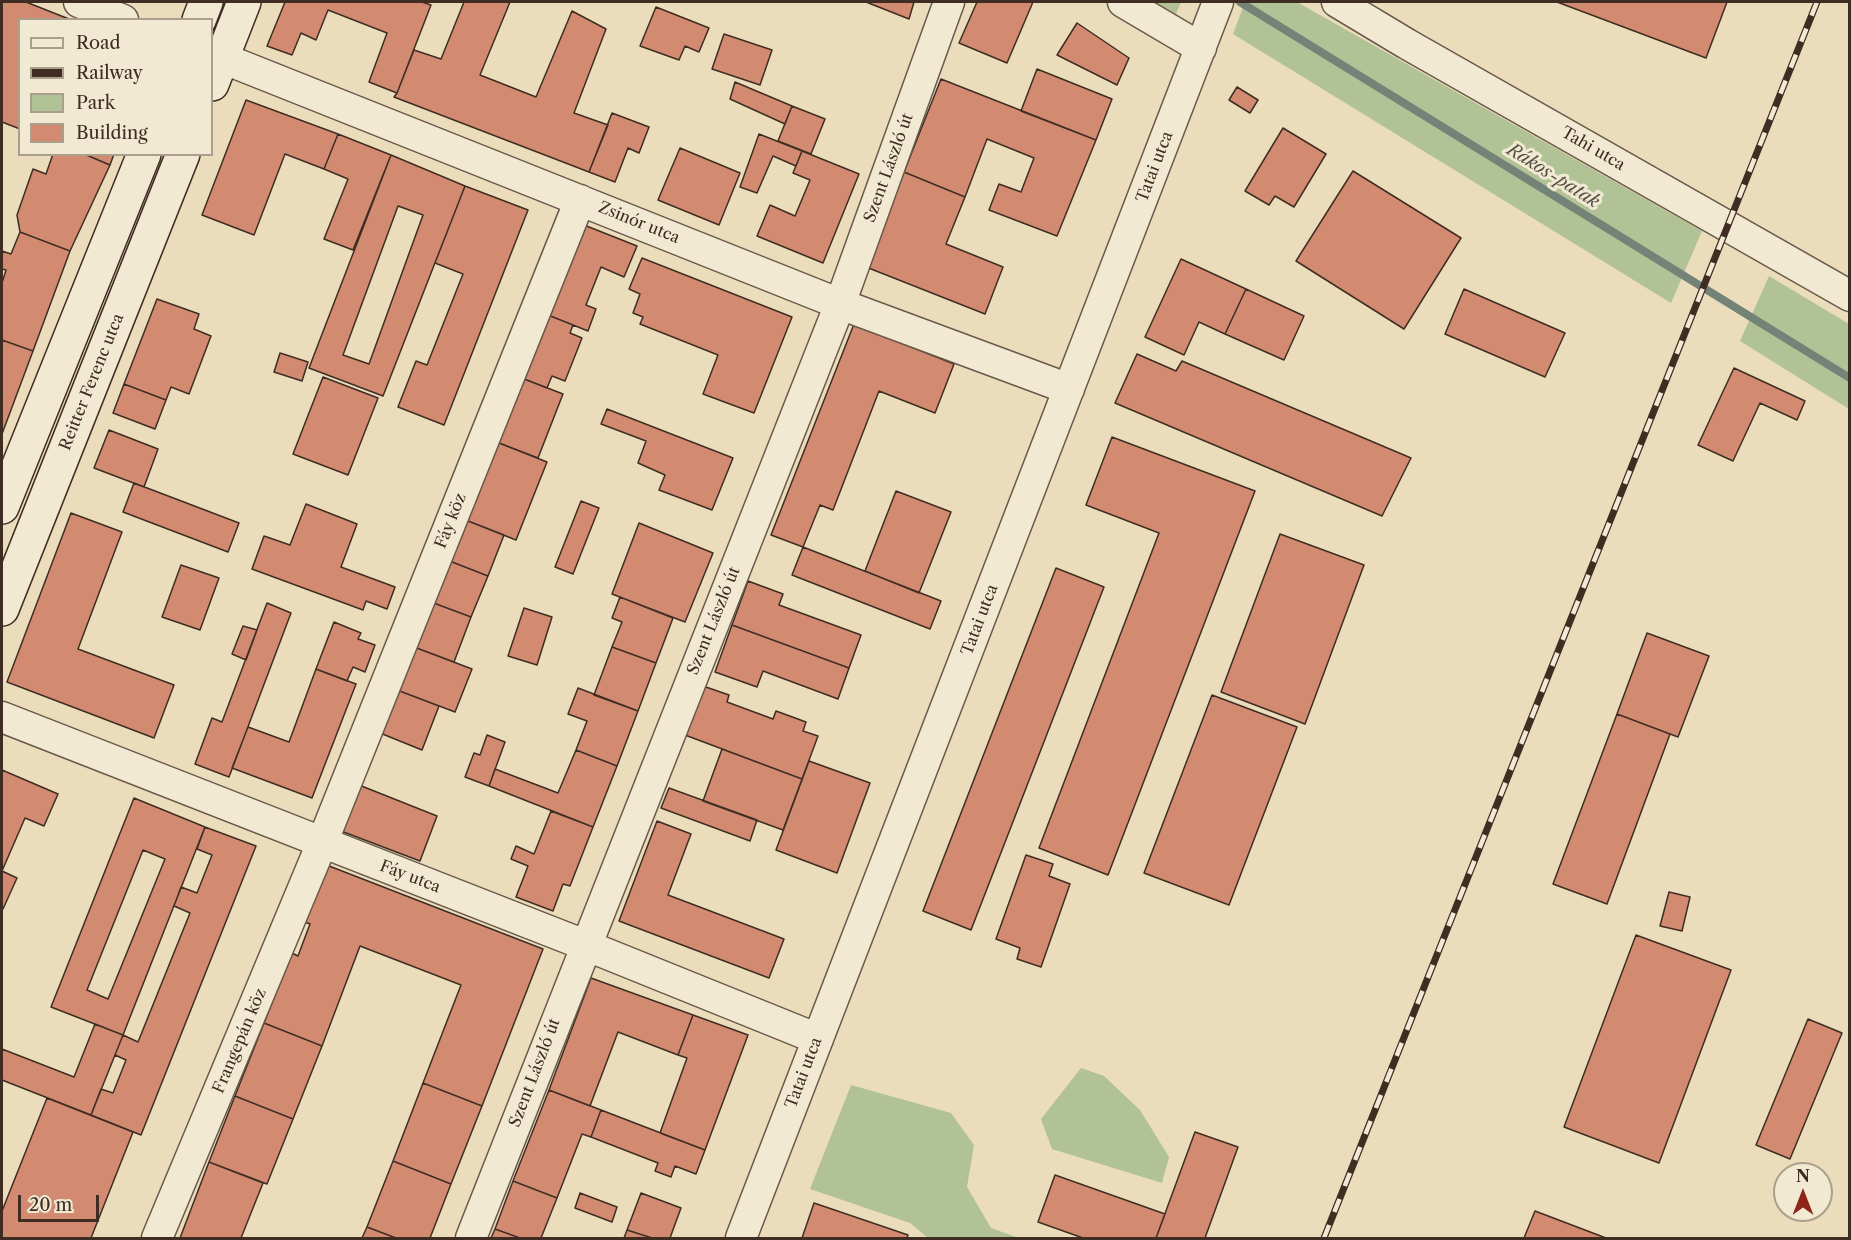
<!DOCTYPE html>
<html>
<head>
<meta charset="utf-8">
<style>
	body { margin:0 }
	#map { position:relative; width:1851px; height:1240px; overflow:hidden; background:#ebddbc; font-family:"Libre Caslon Text",serif }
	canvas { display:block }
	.frame { position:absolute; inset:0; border:3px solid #3f2d24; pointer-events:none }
	.legend { position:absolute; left:18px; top:18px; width:195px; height:138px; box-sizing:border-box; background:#f2e9d3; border:2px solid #aa9e8d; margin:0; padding:8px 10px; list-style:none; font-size:18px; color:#3f2d24 }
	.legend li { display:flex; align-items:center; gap:12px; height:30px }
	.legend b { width:30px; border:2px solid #aa9e8d }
	.north { position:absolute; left:1773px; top:1162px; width:60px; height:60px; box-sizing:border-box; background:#f2e9d3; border:2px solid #aa9e8d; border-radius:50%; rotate:0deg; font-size:16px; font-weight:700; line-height:24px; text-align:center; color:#3f2d24 }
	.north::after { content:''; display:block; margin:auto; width:21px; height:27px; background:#8f2418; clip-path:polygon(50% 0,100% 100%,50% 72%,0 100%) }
	.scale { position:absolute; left:18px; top:1195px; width:81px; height:27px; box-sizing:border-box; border:3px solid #3f2d24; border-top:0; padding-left:8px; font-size:18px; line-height:21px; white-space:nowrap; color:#3f2d24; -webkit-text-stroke:4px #f2e9d3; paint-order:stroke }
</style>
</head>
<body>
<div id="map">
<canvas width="1851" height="1240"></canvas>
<div class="frame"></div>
<ul class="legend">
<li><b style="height:8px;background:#f2e9d3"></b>Road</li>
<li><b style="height:8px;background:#3f2d24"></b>Railway</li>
<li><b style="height:16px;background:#b1c296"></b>Park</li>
<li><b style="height:16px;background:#d28b71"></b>Building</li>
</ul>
<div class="north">N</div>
<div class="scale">20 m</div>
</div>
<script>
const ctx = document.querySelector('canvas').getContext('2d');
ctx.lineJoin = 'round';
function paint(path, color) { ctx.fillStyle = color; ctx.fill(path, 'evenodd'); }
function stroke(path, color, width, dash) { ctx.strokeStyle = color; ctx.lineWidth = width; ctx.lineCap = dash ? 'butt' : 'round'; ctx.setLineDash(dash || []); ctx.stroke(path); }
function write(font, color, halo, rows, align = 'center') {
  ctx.font = font + ' "Libre Caslon Text",serif'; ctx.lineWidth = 6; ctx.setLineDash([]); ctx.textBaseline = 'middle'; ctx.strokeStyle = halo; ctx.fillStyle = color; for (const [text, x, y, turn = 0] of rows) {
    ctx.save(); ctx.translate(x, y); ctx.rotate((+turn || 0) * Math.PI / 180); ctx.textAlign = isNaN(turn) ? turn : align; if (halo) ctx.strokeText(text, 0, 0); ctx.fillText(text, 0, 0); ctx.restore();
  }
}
const green = new Path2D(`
	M1155 2H1181L1176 14Z
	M1245 2H1297L1702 231 1671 303 1233 34Z
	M1769 276 1849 324V409L1740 341Z
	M1081 1068 1104 1076 1140 1110 1169 1157 1162 1183 1052 1149 1041 1119Z
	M851 1085 951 1113 974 1145 967 1187 991 1228 1019 1238H928L910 1223 810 1189Z`);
const stream = new Path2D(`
	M1240 2 1850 378`);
const building = new Path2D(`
	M2 2H26L69 19 20 20V129L2 122Z
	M285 2H422L431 5 397 93 369 82 387 33 328 10 316 40 301 33 292 55 267 46Z
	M464 2H510L480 75 536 97 572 11 606 29 574 113 608 125 589 172 394 97 397 93 414 50 441 59Z
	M866 2H914L909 19Z
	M977 2H1033L1007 63 959 43Z
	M1557 2H1727L1706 58Z
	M656 7 709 28 699 52 685 46 679 60 640 46Z
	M1077 23 1129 58 1117 85 1057 55Z
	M724 34 772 50 760 85 712 69Z
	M1037 69 1112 99 1096 140 1021 111Z
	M941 79 1096 140 1057 236 989 210 999 184 1021 192 1034 158 987 139 965 197 904 172Z
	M735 82 792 106 785 124 730 99Z
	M1237 87 1258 100 1250 113 1229 100Z
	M246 100 338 134 324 169 285 154 254 235 202 215Z
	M792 106 825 119 811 154 778 141Z
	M612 113 649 127 639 153 628 148 615 182 589 172Z
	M1283 128 1326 154 1294 207 1275 196 1269 205 1245 191Z
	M338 134 391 155 353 250 324 239 348 179 324 169Z
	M759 134 802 151 796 166 773 156 757 193 740 187Z
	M680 148 740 173 719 225 658 200Z
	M802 151 859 174 823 263 757 236 770 205 795 216 810 180 793 173Z
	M53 154H84L110 165 70 251 20 232 17 215 33 169 46 174Z
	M84 154H114L110 165Z
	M391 155 465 186 383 396 309 368ZM398 206 423 215 369 364 343 355Z
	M1353 171 1461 238 1404 329 1296 261Z
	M904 172 965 197 946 244 1003 267 985 314 866 267Z
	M465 186 528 210 444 425 398 407 416 361 427 365 463 274 435 263Z
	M579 223 637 246 624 277 601 267 586 305 596 309 588 331 543 313Z
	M20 232 70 251 33 351 2 340V283L6 270 2 269V251L11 254Z
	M642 258 792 317 754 413 703 394 718 355 640 324 643 317 633 313 640 294 629 289Z
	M1181 259 1246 289 1225 334 1199 322 1184 355 1145 337Z
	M1246 289 1304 316 1284 360 1225 334Z
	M1464 289 1565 333 1545 377 1445 334Z
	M157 299 199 314 194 329 211 336 189 394 171 387 166 400 124 384Z
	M543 313 573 325 570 333 582 338 565 381 552 376 547 388 519 377Z
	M854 324 954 364 935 413 879 391 833 510 820 505 803 547 771 535Z
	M2 340 33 351 2 434Z
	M280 353 308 362 302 381 274 372Z
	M1137 354 1176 371 1182 361 1411 458 1382 516 1115 403Z
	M1734 368 1805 401 1797 420 1760 403 1733 461 1698 445Z
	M323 377 378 398 348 475 293 454Z
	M519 377 563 394 538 458 494 441Z
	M124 384 166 400 155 429 113 413Z
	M607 409 733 458 712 510 659 490 665 475 638 463 646 441 601 424Z
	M109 430 158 449 144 487 94 468Z
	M1112 437 1255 491 1108 875 1039 848 1159 533 1086 505Z
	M494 441 547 462 516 540 463 519Z
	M134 483 239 523 228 552 123 512Z
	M896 491 951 512 919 593 865 571Z
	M581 501 599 508 573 574 555 567Z
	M306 504 357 524 341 567 395 587 387 609 366 601 363 610 252 569 264 536 290 545Z
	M71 513 122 532 78 649 174 685 154 738 7 682Z
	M463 519 504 535 488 576 447 560Z
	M639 523 713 553 685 622 612 594Z
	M1280 534 1364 565 1305 724 1221 692Z
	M803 547 941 601 930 629 792 575Z
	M447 560 488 576 471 617 431 602Z
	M181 565 219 578 200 630 162 617Z
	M1056 568 1104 587 971 930 923 911Z
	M748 581 783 594 779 605 861 635 849 668 732 625Z
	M620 597 673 618 656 663 612 647 622 622 612 618Z
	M431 602 471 617 454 662 414 647Z
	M267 603 291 613 229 777 195 764 212 718 222 722Z
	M524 608 552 617 537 665 508 656Z
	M334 622 361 633 358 639 375 645 365 672 353 667 347 681 316 669Z
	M732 625 849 668 838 699 763 671 757 687 715 672Z
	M243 626 257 630 246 660 232 654Z
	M1647 633 1709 656 1678 737 1617 714Z
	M414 647 472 669 455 712 397 690Z
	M612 647 656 663 638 711 594 695Z
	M316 669 356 684 312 798 232 768 248 727 289 742Z
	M703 686 729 695 727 702 773 719 776 711 806 722 803 731 818 736 802 779 685 735Z
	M578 688 638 711 617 766 576 750 587 721 568 714Z
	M397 690 439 706 422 750 380 733Z
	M1212 695 1297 727 1229 905 1144 873Z
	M1617 714 1670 734 1607 904 1553 884Z
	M487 735 505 742 489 786 465 777 474 753 480 755Z
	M722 749 802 779 783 830 703 801Z
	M576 750 617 766 593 827 489 786 495 769 558 793Z
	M809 761 870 783 837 873 776 850Z
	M2 770 58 794 44 826 25 818 2 871 17 878 3 909 2 908Z
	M359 785 437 816 420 861 341 831Z
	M669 788 757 820 750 841 661 808Z
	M134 798 205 827 123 1035 51 1007ZM143 850 165 859 108 999 87 990Z
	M551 811 593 827 570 886 563 884 553 911 516 897 528 866 511 859 516 846 534 854Z
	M657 821 691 834 668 895 784 939 769 978 619 921Z
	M205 827 256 846 141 1135 91 1115 101 1089 113 1093 126 1060 115 1055 123 1035 138 1042 190 913 174 906 181 887 197 893 212 855 197 849Z
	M1026 855 1053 864 1049 876 1070 884 1041 967 1017 959 1020 948 996 939Z
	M324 864 543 949 482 1106 423 1083 461 985 360 946 322 1046 264 1023 292 953 298 956 310 924 302 921Z
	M1669 892 1690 897 1682 931 1660 926Z
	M1636 935 1731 970 1659 1163 1564 1127Z
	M591 978 693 1015 678 1055 618 1032 590 1106 549 1090Z
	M693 1015 748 1035 705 1150 660 1133 687 1058 678 1055Z
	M1808 1019 1842 1033 1790 1159 1756 1145Z
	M264 1023 322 1046 293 1119 235 1096Z
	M95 1024 123 1035 91 1115 2 1080V1049L74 1077Z
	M423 1083 482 1106 451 1184 393 1161Z
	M549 1090 601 1110 591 1137 582 1134 557 1198 513 1181Z
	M235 1096 293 1119 267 1184 209 1162Z
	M47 1098 133 1132 91 1238H2V1211Z
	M601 1110 705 1150 696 1174 675 1166 671 1177 655 1171 658 1163 591 1137Z
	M1195 1132 1238 1147 1205 1238H1156Z
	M393 1161 451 1184 430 1238H396L367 1227Z
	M209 1162 263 1183 241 1238H180Z
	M1055 1175 1165 1214 1156 1238H1083L1038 1222Z
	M513 1181 557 1198 541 1238H520L495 1229Z
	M580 1193 617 1207 612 1222 575 1208Z
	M641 1193 681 1208 670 1238H652L627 1230Z
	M814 1203 908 1235 907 1238H802Z
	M1535 1211 1606 1238H1524Z
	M367 1227 396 1238H362Z
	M495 1229 520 1238H491Z
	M627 1230 652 1238H624Z`);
const street = new Path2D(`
	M79 2 123 20
	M1123 2 1201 48
	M1337 2 1407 44 1850 296
	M212 54 840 304 1069 389
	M2 717 585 945 818 1039
	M157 1238 322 843 580 200
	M471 1238 840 304 949 2
	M741 1238 1218 2`);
const secondary = new Path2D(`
	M199 20 206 2
	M212 84 244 2
	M2 507 144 154
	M2 609 183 154`);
const rail = new Path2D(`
	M1324 1238 1817 2`);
const streetNames = [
	["Tahi utca",1593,149,30],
	["Tatai utca",1155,167,-69],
	["Szent László út",889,168,-70],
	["Zsinór utca",639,223,22],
	["Reitter Ferenc utca",92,382,-68],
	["Fáy köz",451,521,-68],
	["Tatai utca",980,620,-69],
	["Szent László út",714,621,-68],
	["Fáy utca",410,877,21],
	["Frangepán köz",240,1041,-67],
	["Szent László út",535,1073,-69],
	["Tatai utca",804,1073,-69]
];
const waterNames = [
	["Rákos-patak",1553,176,32]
];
paint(green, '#b1c296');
stroke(stream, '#748377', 8);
paint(building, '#d28b71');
stroke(building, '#3f2d24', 1.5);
stroke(street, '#6a594a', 33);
stroke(secondary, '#3f2d24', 36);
stroke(street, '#f2e9d3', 30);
stroke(secondary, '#f2e9d3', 33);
stroke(rail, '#3f2d24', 7);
stroke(rail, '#f2e9d3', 4.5, [14]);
write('16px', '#3f2d24', '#f2e9d3', streetNames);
write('italic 18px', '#555146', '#f2e9d3', waterNames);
</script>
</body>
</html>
